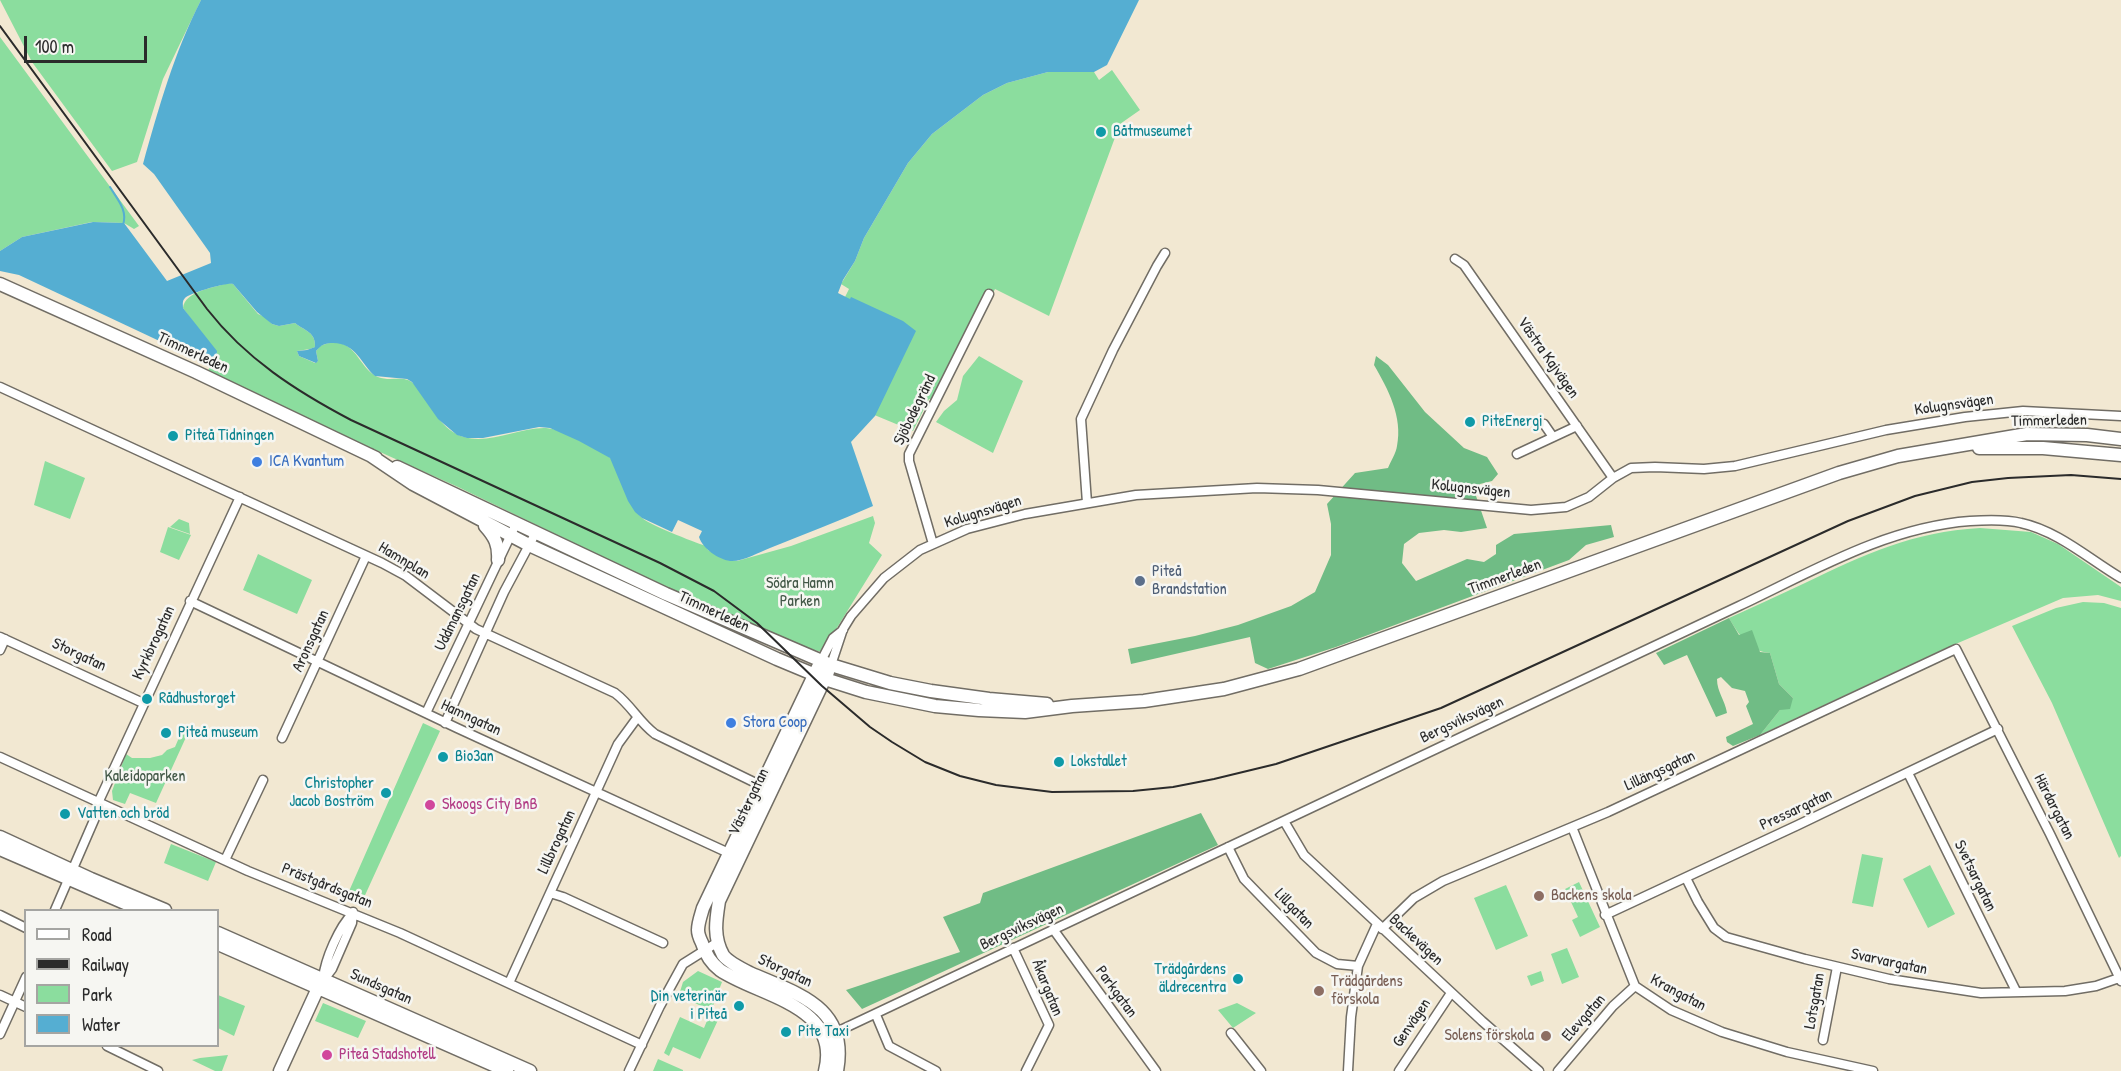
<!DOCTYPE html>
<html>
<head>
<meta charset="utf-8">
<style>
	body { margin:0 }
	#map { position:relative; width:2121px; height:1071px; overflow:hidden; background:#f2e8d2; font-family:"Patrick Hand",sans-serif }
	canvas { display:block }
	.legend { position:absolute; left:24px; top:909px; width:195px; height:138px; box-sizing:border-box; background:#f6f6f2; border:2px solid #a5a5a2; margin:0; padding:8px 10px; list-style:none; font-size:18px; color:#2b2b2b }
	.legend li { display:flex; align-items:center; gap:12px; height:30px }
	.legend b { width:30px; border:2px solid #a5a5a2 }
	.scale { position:absolute; left:24px; top:36px; width:123px; height:27px; box-sizing:border-box; border:3px solid #2b2b2b; border-top:0; padding-left:8px; font-size:18px; line-height:21px; white-space:nowrap; color:#2b2b2b; -webkit-text-stroke:4px #f6f6f2; paint-order:stroke }
</style>
</head>
<body>
<div id="map">
<canvas width="2121" height="1071"></canvas>
<ul class="legend">
<li><b style="height:8px;background:#fff"></b>Road</li>
<li><b style="height:8px;background:#2b2b2b"></b>Railway</li>
<li><b style="height:16px;background:#8bdd9e"></b>Park</li>
<li><b style="height:16px;background:#55aed2"></b>Water</li>
</ul>
<div class="scale">100 m</div>
</div>
<script>
const ctx = document.querySelector('canvas').getContext('2d');
ctx.lineJoin = 'round';
function paint(path, color) { ctx.fillStyle = color; ctx.fill(path, 'evenodd'); }
function stroke(path, color, width, dash) { ctx.strokeStyle = color; ctx.lineWidth = width; ctx.lineCap = dash ? 'butt' : 'round'; ctx.setLineDash(dash || []); ctx.stroke(path); }
function write(font, color, halo, rows, align = 'center') {
  ctx.font = font + ' "Patrick Hand",sans-serif'; ctx.lineWidth = 5; ctx.setLineDash([]); ctx.textBaseline = 'middle'; ctx.strokeStyle = halo; ctx.fillStyle = color; for (const [text, x, y, turn = 0] of rows) {
    ctx.save(); ctx.translate(x, y); ctx.rotate((+turn || 0) * Math.PI / 180); ctx.textAlign = isNaN(turn) ? turn : align; if (halo) ctx.strokeText(text, 0, 0); ctx.fillText(text, 0, 0); ctx.restore();
  }
}
const green = new Path2D(`
	M0 0H201L163 79 137 162 112 171 32 62Z
	M0 37 139 226 134 229 124 223 92 222 22 237 0 251Z
	M1112 70 1140 110 1120 124 1049 316 995 289 939 403 929 399 913 431 872 414 844 299 849 289 841 284 855 261 864 238 908 163 932 134 983 95 1007 83 1048 72H1094L1099 80Z
	M228 283 233 284 258 314 265 317 272 324 279 326 295 323C305 331 316 332 315 347L310 349 297 351 299 356 315 363 318 361 316 351 320 346C356 331 357 369 378 377 390 382 403 375 413 383 429 397 435 421 453 432 481 450 516 427 546 428 563 429 593 447 608 456 619 463 631 503 640 516 646 524 694 542 706 546L708 550 727 560 737 561 791 546 873 516 875 523 869 543 882 555 822 652 809 649 669 589 458 487 206 374 217 355 183 308C185 291 213 288 228 283Z
	M979 356 1023 381 993 453 936 422 944 411 957 400 963 376Z
	M45 461 85 478 70 519 34 505Z
	M179 519 189 523 190 534 170 527Z
	M168 527 191 535 179 560 160 552Z
	M1980 528 2031 532 2058 544 2121 587V601L2098 595 2063 598 1944 649 1760 735 1780 710 1793 698 1779 684 1770 653C1750 652 1738 634 1729 618 1755 606 1780 595 1805 583 1865 554 1912 532 1980 528Z
	M258 554 312 580 297 614 243 590Z
	M2083 602 2104 603 2121 608V856L2119 858 2052 703 2012 626 2056 608Z
	M423 723 440 731 361 904 346 898Z
	M181 733 187 735 156 803 130 793 125 804 113 800 112 791 126 754 132 758H150L162 755 167 750 175 747Z
	M171 844 216 862 208 881 164 863Z
	M1862 854 1883 858 1873 907 1852 903Z
	M1930 865 1955 914 1928 928 1903 879Z
	M1579 882 1600 927 1580 937 1572 920 1578 917 1565 889Z
	M1506 885 1528 936 1496 950 1474 898Z
	M1567 948 1579 977 1562 984 1551 954Z
	M698 971 722 982 711 1011 679 995 683 982Z
	M1541 971 1544 981 1531 986 1527 976Z
	M218 995 245 1006 234 1036 218 1028Z
	M323 1003 366 1021 358 1038 315 1021Z
	M1237 1003 1256 1013 1233 1028 1218 1010Z
	M709 1016 718 1020 700 1059 673 1047 669 1056 664 1053 680 1017 704 1028Z
	M228 1055 222 1071H215L192 1060 200 1058Z
	M658 1059 683 1070V1071H653Z`);
const forest = new Path2D(`
	M1376 356 1388 365 1425 412 1464 448 1487 457 1498 474 1492 481 1480 484 1475 493 1487 528 1461 532 1444 530 1419 533 1404 544 1402 563 1416 581 1467 559 1484 562 1496 554V545L1514 534 1611 525 1614 537 1586 545 1569 560 1336 647 1268 669 1255 663 1250 637 1131 664 1128 649 1195 636 1238 625 1291 606 1315 592 1331 555V524L1327 504 1355 473 1388 468C1391 461 1396 453 1397 446 1403 417 1388 389 1374 365Z
	M1729 618 1739 635 1752 630 1760 652 1770 653 1779 684 1793 698 1790 709 1780 710 1760 735 1733 746 1727 742 1726 737 1753 724 1746 706 1749 702 1745 691 1732 688 1721 677 1717 679C1717 692 1725 700 1727 713L1716 717 1687 655 1664 665 1656 653Z
	M1201 813 1218 845 862 1009 846 990 960 952 943 917 980 903 983 893Z`);
const water = new Path2D(`
	M201 0H1139L1107 65 1094 72H1048L1007 83 983 95 932 134 908 163 864 238 855 261 843 280 838 293 850 299 851 297 903 321 916 331 875 416 851 442 873 506C839 521 804 534 770 548 759 552 743 562 730 561 718 559 703 549 699 537L702 531 678 520 672 532 642 518 635 512 628 501 610 458 579 441 550 428 539 427 483 438H467L457 435 438 419 412 382 407 379 375 376C361 364 356 343 333 343 325 343 321 345 316 351L318 361 316 363 299 356 297 351 307 350 315 347C316 332 305 331 295 323L279 326 272 324 257 312 233 284C227 282 190 293 185 298 182 301 183 304 183 308L217 351C217 360 210 361 202 361L19 275 0 271V251L22 237 93 222 124 223 167 281 211 263 210 253 154 174 143 164C159 107 174 53 201 0Z`);
const stream = new Path2D(`
	M110 187C117 199 128 210 123 225`);
const street = new Path2D(`
	M1455 259 1464 265 1613 478
	M0 387 382 563 406 576 476 629 615 693C632 706 638 721 655 734L764 787
	M1544 424 1553 437
	M1517 454 1577 426
	M1087 503 1081 419 1113 350 1157 266 1165 253
	M933 544 909 461V454L989 294
	M190 601 457 728 733 855
	M0 637 143 703
	M0 650 5 639
	M821 661 833 638 843 630
	M831 665 843 629 851 616 884 578 920 550 967 529 1025 514 1136 495 1257 488 1318 490 1531 510 1566 507 1589 497 1613 478 1631 468 1655 467 1704 469 1735 466 1886 430 1965 417 2023 411 2121 416
	M426 713 516 524
	M445 723 504 592 535 534
	M282 738 366 556
	M0 757 248 871 400 933 642 1045
	M1908 773 2016 991
	M98 803 240 497
	M1284 821 1304 855 1318 868 1482 1021 1539 1071
	M1572 827 1635 986 1671 1010 1722 1032 1787 1052 1873 1071
	M1228 847 1244 879 1316 953 1337 964 1358 966
	M225 860 263 780
	M1686 878 1698 902 1714 928 1726 937 1805 959 1889 979 1981 993 2065 991 2096 986 2119 978
	M550 893 563 897 663 943
	M55 910 101 804
	M0 915 26 928
	M1605 915 1798 825 1998 729
	M1053 929 1156 1071
	M1382 929 1414 898 1443 881 1608 812 1956 649 2050 834 2121 981
	M1013 948 1049 1025 1026 1071
	M323 979C325 959 339 927 353 913
	M322 982 332 969 352 923 353 912
	M509 983 618 744 637 718
	M0 995 26 1007
	M876 1015 889 1046 936 1071
	M1231 1033 1261 1071
	M0 1034 26 977
	M830 1035 1739 606C1813 571 1887 527 1970 521 1986 520 2005 519 2021 523 2058 531 2089 559 2121 578
	M1823 1040 1837 967
	M107 1046 158 1071
	M629 1071 660 1006 683 964 718 942
	M1348 1071 1351 1017 1358 966 1377 924
	M1399 1071 1451 993
	M1558 1071 1613 1006 1635 986`);
const secondary = new Path2D(`
	M0 284 196 372 376 458
	M1979 448H2043L2121 455
	M370 455 413 484 529 545 777 659 825 679 866 692 935 706 979 710 1025 712 1072 706 1144 701 1224 689 1299 669 1839 473 1898 456 2027 434 2087 435 2121 439
	M397 467 666 594 831 665 890 683 931 691 989 699 1047 704
	M485 526C495 537 499 545 498 560
	M818 667 703 908C701 915 698 923 698 930 698 934 700 939 702 943 705 953 711 963 720 970 758 996 842 1005 825 1071
	M828 672 719 901C716 920 713 937 723 955 728 962 742 969 750 973 797 994 849 1006 837 1071
	M0 837 91 879 165 910
	M0 849 141 910
	M218 933 530 1071
	M218 944 507 1071
	M280 1071 318 988`);
const rail = new Path2D(`
	M0 26 207 309C246 359 296 391 351 420L660 563 714 591 757 623 822 686 870 727 892 742 925 762 960 776 996 785 1052 792 1133 791 1173 787 1214 779 1276 764 1441 708 1848 521 1915 496 1972 482 2008 478 2071 475 2121 479`);
const markers = [
	[1101,132,6,"#0f9aa8"],
	[1470,422,6,"#0f9aa8"],
	[173,436,6,"#0f9aa8"],
	[257,462,6,"#3f7fe0"],
	[1140,581,6,"#5c6f8a"],
	[147,699,6,"#0f9aa8"],
	[731,723,6,"#3f7fe0"],
	[166,733,6,"#0f9aa8"],
	[443,757,6,"#0f9aa8"],
	[1059,762,6,"#0f9aa8"],
	[386,793,6,"#0f9aa8"],
	[430,805,6,"#d1479c"],
	[65,814,6,"#0f9aa8"],
	[1539,896,6,"#8d6e63"],
	[1238,979,6,"#0f9aa8"],
	[1319,991,6,"#8d6e63"],
	[739,1006,6,"#0f9aa8"],
	[786,1032,6,"#0f9aa8"],
	[1546,1036,6,"#8d6e63"],
	[327,1055,6,"#d1479c"]
];
const cultureNames = [
	["Båtmuseumet",1113,132],
	["PiteEnergi",1482,422],
	["Piteå Tidningen",185,436],
	["Rådhustorget",159,699],
	["Piteå museum",178,733],
	["Bio3an",455,757],
	["Lokstallet",1071,762],
	["Christopher",374,784,"right"],
	["Jacob Boström",374,802,"right"],
	["Vatten och bröd",77,814],
	["Trädgårdens",1226,970,"right"],
	["äldrecentra",1226,988,"right"],
	["Din veterinär",727,997,"right"],
	["i Piteå",727,1015,"right"],
	["Pite Taxi",798,1032]
];
const streetNames = [
	["Timmerleden",193,353,25],
	["Västra Kajvägen",1548,358,55],
	["Kolugnsvägen",1954,405,-8],
	["Sjöbodegränd",915,410,-64],
	["Timmerleden",2049,421,-1],
	["Kolugnsvägen",1471,489,6],
	["Kolugnsvägen",983,512,-17],
	["Hamnplan",404,561,31],
	["Timmerleden",1505,577,-20],
	["Uddmansgatan",458,612,-64],
	["Timmerleden",714,612,25],
	["Aronsgatan",311,641,-65],
	["Kyrkbrogatan",154,643,-65],
	["Storgatan",79,655,25],
	["Hamngatan",471,718,25],
	["Bergsviksvägen",1462,720,-25],
	["Lillängsgatan",1660,771,-25],
	["Västergatan",749,802,-64],
	["Härdargatan",2054,807,63],
	["Pressargatan",1796,810,-25],
	["Lillbrogatan",557,842,-65],
	["Svetsargatan",1975,876,64],
	["Prästgårdsgatan",327,886,22],
	["Lillgatan",1294,909,46],
	["Bergsviksvägen",1022,927,-25],
	["Backevägen",1416,940,43],
	["Svarvargatan",1889,962,12],
	["Storgatan",785,971,25],
	["Sundsgatan",381,987,24],
	["Åkargatan",1047,988,68],
	["Parkgatan",1116,992,54],
	["Krangatan",1678,993,28],
	["Lotsgatan",1815,1001,-80],
	["Elevgatan",1584,1018,-49],
	["Genvägen",1412,1023,-56]
];
const shopNames = [
	["ICA Kvantum",269,462],
	["Stora Coop",743,723]
];
const serviceNames = [
	["Piteå",1152,572],
	["Brandstation",1152,590]
];
const parkNames = [
	["Södra Hamn",800,584],
	["Parken",800,602],
	["Kaleidoparken",145,777]
];
const hotelNames = [
	["Skoogs City BnB",442,805],
	["Piteå Stadshotell",339,1055]
];
const educationNames = [
	["Backens skola",1551,896],
	["Trädgårdens",1331,982],
	["förskola",1331,1000],
	["Solens förskola",1534,1036,"right"]
];
paint(green, '#8bdd9e');
paint(forest, '#70bc85');
paint(water, '#55aed2');
stroke(stream, '#55aed2', 2);
stroke(street, '#716d65', 11);
stroke(secondary, '#716d65', 15);
stroke(street, '#fff', 8);
stroke(secondary, '#fff', 12);
stroke(rail, '#2b2b2b', 2);
for (const [x, y, r, color] of markers) { const dot = new Path2D(); dot.arc(x, y, r, 0, 2 * Math.PI); ctx.fillStyle = color; ctx.fill(dot); stroke(dot, '#f6f6f2', 2); }
write('16px', '#0d838f', '#f6f6f2', cultureNames, 'left');
write('16px', '#2b2b2b', '#f6f6f2', streetNames);
write('16px', '#366cbe', '#f6f6f2', shopNames, 'left');
write('16px', '#4e5e75', '#f6f6f2', serviceNames, 'left');
write('16px', '#435848', '#f6f6f2', parkNames);
write('16px', '#b23c85', '#f6f6f2', hotelNames, 'left');
write('16px', '#785e54', '#f6f6f2', educationNames, 'left');
</script>
</body>
</html>
